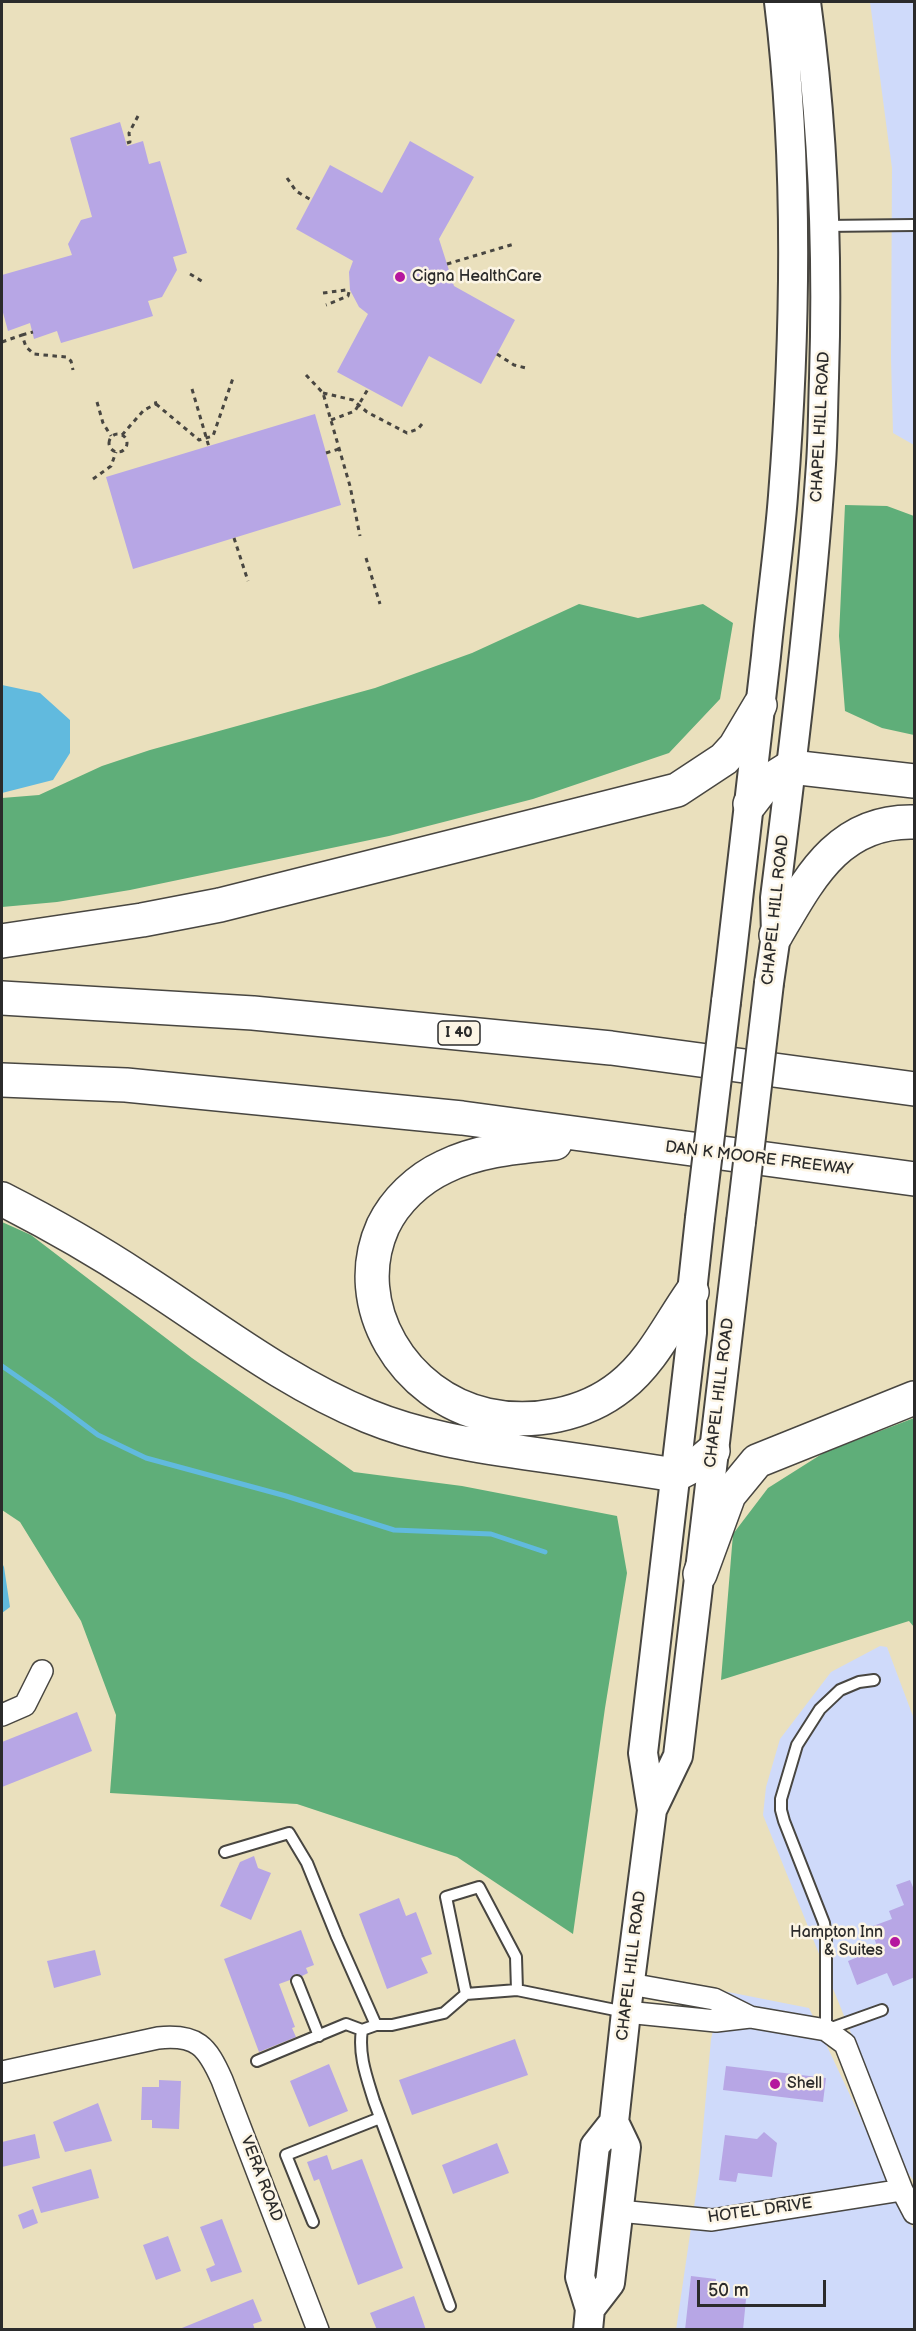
<!DOCTYPE html>
<html>
<head>
<meta charset="utf-8">
<style>
	body { margin:0 }
	#map { position:relative; width:916px; height:2331px; overflow:hidden; background:#eae0bd; font-family:"Balsamiq Sans",sans-serif }
	canvas { display:block }
	.frame { position:absolute; inset:0; border:3px solid #2b2b2b; pointer-events:none }
	.scale { position:absolute; left:697px; top:2280px; width:129px; height:27px; box-sizing:border-box; border:3px solid #2b2b2b; border-top:0; padding-left:8px; font-size:18px; line-height:21px; white-space:nowrap; color:#2b2b2b; -webkit-text-stroke:4px #fcf5e5; paint-order:stroke }
</style>
</head>
<body>
<div id="map">
<canvas width="916" height="2331"></canvas>
<div class="frame"></div>
<div class="scale">50 m</div>
</div>
<script>
const ctx = document.querySelector('canvas').getContext('2d');
ctx.lineJoin = 'round';
function paint(path, color) { ctx.fillStyle = color; ctx.fill(path, 'evenodd'); }
function stroke(path, color, width, dash) { ctx.strokeStyle = color; ctx.lineWidth = width; ctx.lineCap = dash ? 'butt' : 'round'; ctx.setLineDash(dash || []); ctx.stroke(path); }
function write(font, color, halo, rows, align = 'center') {
  ctx.font = font + ' "Balsamiq Sans",sans-serif'; ctx.lineWidth = 5; ctx.setLineDash([]); ctx.textBaseline = 'middle'; ctx.strokeStyle = halo; ctx.fillStyle = color; for (const [text, x, y, turn = 0] of rows) {
    ctx.save(); ctx.translate(x, y); ctx.rotate((+turn || 0) * Math.PI / 180); ctx.textAlign = isNaN(turn) ? turn : align; if (halo) ctx.strokeText(text, 0, 0); ctx.fillText(text, 0, 0); ctx.restore();
  }
}
const built = new Path2D(`
	M870 2H914V445L893 433 891 358 892 168Z
	M880 1646 887 1647 914 1719V2181L907 2172 763 1815 766 1787 780 1739 831 1672Z
	M723 1991 809 2008 914 2231V2329L676 2330 699 2173 711 2039Z`);
const forest = new Path2D(`
	M845 505 887 506 914 516V735L882 728 845 711 839 636Z
	M579 604 638 618 703 604 733 623 720 699 669 753 533 799 389 836 130 890 57 902 2 907V798L39 795 102 766 150 750 375 688 472 653Z
	M2 1222 31 1235 192 1358 354 1472 462 1486 617 1516 627 1573 605 1708 573 1934 457 1857 297 1804 110 1793 116 1715 81 1621 20 1522 2 1510Z
	M914 1418V1627L909 1621 721 1680 733 1534 768 1488 825 1452Z`);
const water = new Path2D(`
	M2 685 40 693 70 720V753L53 780 2 793Z
	M2 1563 4 1567 10 1607 2 1613Z`);
const stream = new Path2D(`
	M2 1366 51 1400 98 1435 146 1458 286 1496 394 1530 491 1534 545 1552`);
const building = new Path2D(`
	M120 122 127 146 143 141 149 164 160 161 187 253 173 257 177 270 162 297 148 301 153 316 61 343 57 331 34 339 30 323 8 331 2 309V275L72 255 68 244 81 220 92 217 70 138Z
	M410 141 474 177 439 239 454 286 515 320 481 384 429 356 402 407 337 372 368 314 359 307 350 290 349 272 353 261 296 229 330 165 382 193Z
	M315 414 341 505 133 569 106 477Z
	M77 1712 92 1751 2 1787V1742Z
	M254 1856 258 1868 271 1873 251 1920 220 1906 240 1862Z
	M910 1880 915 1892V1977L893 1986 887 1973 857 1985 848 1961 878 1949 872 1932 875 1931 873 1926 892 1919 889 1911 904 1905 896 1885Z
	M399 1898 406 1916 416 1912 432 1954 421 1958 428 1973 387 1989 359 1914Z
	M301 1930 314 1965 306 1968 308 1973 302 1976 295 1974 290 1980 279 1984 295 2027 292 2028 296 2037 259 2052 224 1959Z
	M95 1950 101 1975 54 1988 47 1961Z
	M515 2039 528 2075 412 2115 399 2080Z
	M329 2064 348 2111 309 2127 290 2081Z
	M726 2066 826 2078 823 2102 723 2090Z
	M159 2080 181 2081 179 2129 152 2128V2120H141L142 2087H159Z
	M98 2103 112 2141 65 2152 53 2122Z
	M764 2132 777 2143 772 2177 738 2173 736 2182 719 2180 725 2135 757 2139Z
	M35 2134 40 2158 2 2167V2142Z
	M497 2143 509 2173 453 2194 442 2165Z
	M327 2155 332 2170 362 2159 403 2268 358 2285 319 2179 314 2181 307 2162Z
	M91 2169 99 2198 41 2213 32 2187Z
	M33 2209 38 2223 23 2229 18 2215Z
	M222 2219 242 2272 211 2282 206 2269 215 2265 200 2227Z
	M168 2236 181 2271 156 2280 143 2245Z
	M691 2276 716 2279 714 2296 746 2299 743 2330H685Z
	M414 2296 426 2330H377L370 2313Z
	M253 2299 262 2321 253 2324 255 2330H177Z`);
const path = new Path2D(`
	M127 143 130 142 129 133 138 116
	M287 178 296 191 311 200
	M447 264 514 244
	M190 274 205 283
	M323 293 346 290 349 292 348 296 326 305
	M22 335 33 332
	M2 342 22 335 26 347 34 354 66 357 71 361 73 370
	M497 354 514 365 526 368
	M306 375 323 393 350 486 360 536
	M192 389 209 447
	M323 393 353 400 367 412 407 433 418 429 422 424
	M97 402 103 423 111 436
	M156 404 199 440 213 436 233 378
	M331 420 355 411 368 389
	M109 443a9 9 0 1 1 18 0a9 9 0 1 1-18 0Z
	M122 435 144 410 156 404 155 400
	M326 453 339 449
	M93 479 111 466 116 452
	M234 538 248 581
	M366 558 380 604`);
const service = new Path2D(`
	M824 226 914 225
	M874 1680 859 1682 840 1690 820 1709 797 1745 781 1799V1810L784 1821 824 1923 826 1937V2030L882 2010
	M225 1852 289 1833 307 1863 337 1937 376 2025
	M297 1981 319 2036
	M466 1994 446 1897 479 1887 516 1957 517 1990
	M257 2061 346 2024 362 2030
	M313 2222 286 2155 380 2118
	M450 2306 374 2101C367 2078 358 2055 362 2030L376 2025H392L444 2013 466 1994 517 1990 625 2012`);
const minor = new Path2D(`
	M2 1715 25 1705 42 1671
	M630 1984 714 1999 750 2017 826 2030 845 2044 902 2190 914 2213
	M626 2012 716 2021 750 2017
	M2 2072 158 2038C197 2034 207 2046 222 2080L318 2330
	M619 2211 712 2220 902 2190`);
const secondary = new Path2D(`
	M769 983 776 935 775 898C793 753 811 609 821 464 823 435 823 406 824 378 828 252 823 126 806 2
	M726 1002C740 887 753 772 766 656 771 603 779 549 783 496 796 331 799 165 779 2
	M652 1810 678 1756 741 1222
	M590 2309 610 2283 626 2147 614 2122 626 2012 652 1810 643 1753 692 1333V1292L700 1218
	M588 2330 590 2309 580 2277 595 2146 614 2122`);
const motorway = new Path2D(`
	M750 804 767 782 791 767 914 781
	M776 935C809 879 838 820 914 822
	M2 941 142 920 220 905 677 790 724 759 735 747 760 705
	M2 998 253 1013 611 1048 914 1089
	M2 1080 126 1085 462 1118 914 1179
	M555 1143C517 1147 478 1150 444 1167 418 1179 395 1201 383 1226 347 1306 405 1397 487 1415 532 1425 585 1415 621 1386 652 1362 670 1323 692 1292
	M2 1199C49 1223 95 1249 139 1278 214 1326 285 1382 368 1416 419 1437 472 1445 526 1453 576 1460 625 1467 675 1475L700 1462 713 1451
	M700 1574 729 1495 757 1461 914 1398`);
const secondaryBridge = new Path2D(`
	M700 1218 726 1002
	M741 1222 769 983`);
const markers = [
	[400,277,6,"#b5179e"],
	[895,1942,6,"#b5179e"],
	[775,2084,6,"#b5179e"]
];
const shields = [
	[459,1033,42]
];
const shieldNames = [
	["I 40",459,1033]
];
const poiNames = [
	["Cigna HealthCare",412,277],
	["Hampton Inn",883,1933,"right"],
	["& Suites",883,1951,"right"],
	["Shell",787,2084]
];
const streetNames = [
	["CHAPEL HILL ROAD",821,427,-87],
	["CHAPEL HILL ROAD",776,910,-84],
	["DAN K MOORE FREEWAY",759,1159,7],
	["CHAPEL HILL ROAD",720,1393,-83],
	["CHAPEL HILL ROAD",632,1966,-83],
	["VERA ROAD",261,2179,69],
	["HOTEL DRIVE",760,2211,-8]
];
paint(built, '#cfdafa');
paint(forest, '#5fae79');
paint(water, '#61bade');
stroke(stream, '#61bade', 5);
paint(building, '#b7a6e5');
stroke(service, '#484641', 14);
stroke(minor, '#484641', 24);
stroke(secondary, '#484641', 32);
stroke(motorway, '#484641', 36);
stroke(path, '#484641', 3, [4.5, 4.5]);
stroke(service, '#fff', 10);
stroke(minor, '#fff', 21);
stroke(secondary, '#fff', 28);
stroke(motorway, '#fff', 33);
stroke(secondaryBridge, '#484641', 32, []);
stroke(secondaryBridge, '#fff', 28);
for (const [x, y, r, color] of markers) { const dot = new Path2D(); dot.arc(x, y, r, 0, 2 * Math.PI); ctx.fillStyle = color; ctx.fill(dot); stroke(dot, '#fcf5e5', 2); }
for (const [x, y, w] of shields) { const box = new Path2D(); box.roundRect(x - w / 2, y - 12, w, 24, 4.5); ctx.fillStyle = '#fcf5e5'; ctx.fill(box); stroke(box, '#2b2b2b', 1.5); }
write('bold 15px', '#2b2b2b', null, shieldNames);
write('16px', '#2b2b2b', '#fcf5e5', poiNames, 'left');
write('16px', '#2b2b2b', '#fcf5e5', streetNames);
</script>
</body>
</html>
